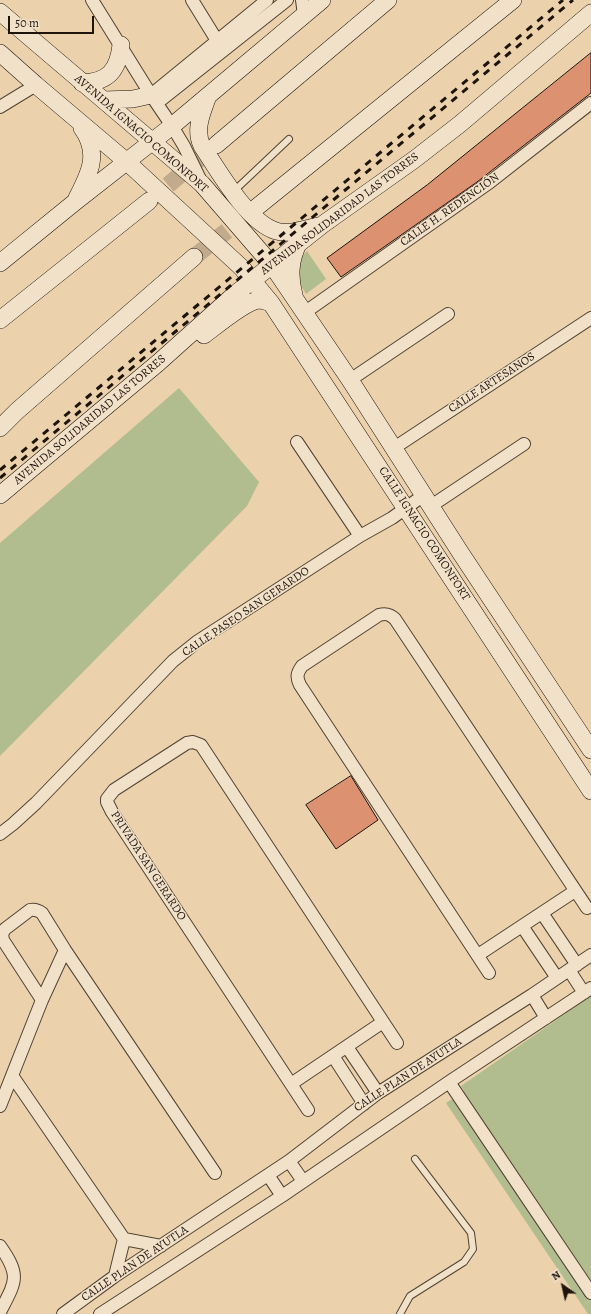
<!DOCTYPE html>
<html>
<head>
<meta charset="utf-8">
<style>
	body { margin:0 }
	#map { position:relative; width:591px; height:1314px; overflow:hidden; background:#ebd1ac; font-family:Alegreya,serif }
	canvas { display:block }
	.north { position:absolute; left:543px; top:1266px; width:40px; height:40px; -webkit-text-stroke:3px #f2e1c9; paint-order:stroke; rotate:326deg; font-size:11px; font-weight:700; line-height:16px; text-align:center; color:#1e140b }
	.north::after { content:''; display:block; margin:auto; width:14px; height:18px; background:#1e140b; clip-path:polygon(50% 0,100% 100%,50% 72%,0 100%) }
	.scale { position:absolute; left:8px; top:16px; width:86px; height:18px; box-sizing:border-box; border:2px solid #1e140b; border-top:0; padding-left:5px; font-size:12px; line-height:14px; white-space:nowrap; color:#1e140b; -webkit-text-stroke:3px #f2e1c9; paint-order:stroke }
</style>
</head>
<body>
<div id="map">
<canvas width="591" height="1314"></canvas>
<div class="north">N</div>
<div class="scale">50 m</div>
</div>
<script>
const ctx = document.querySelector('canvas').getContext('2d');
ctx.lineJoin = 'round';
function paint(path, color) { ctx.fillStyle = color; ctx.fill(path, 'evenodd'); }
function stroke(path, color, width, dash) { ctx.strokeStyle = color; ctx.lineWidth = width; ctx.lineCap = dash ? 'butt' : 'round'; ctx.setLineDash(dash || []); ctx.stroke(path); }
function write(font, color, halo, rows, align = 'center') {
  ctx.font = font + ' Alegreya,serif'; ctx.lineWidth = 3; ctx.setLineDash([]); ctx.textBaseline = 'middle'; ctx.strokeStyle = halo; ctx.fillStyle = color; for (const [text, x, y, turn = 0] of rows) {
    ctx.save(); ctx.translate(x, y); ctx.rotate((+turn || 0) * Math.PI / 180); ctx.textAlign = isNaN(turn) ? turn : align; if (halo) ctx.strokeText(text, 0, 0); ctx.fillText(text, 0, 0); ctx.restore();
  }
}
const green = new Path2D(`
	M307 251 326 279 306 294 295 275 296 262Z
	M179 388 259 482 247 506 0 756V543Z
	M591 996V1314H588L446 1103 464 1091 461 1086Z`);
const building = new Path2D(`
	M591 53V93L477 182 341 277 327 258 427 185Z
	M351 776 378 820 336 849 306 805Z`);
const secondaryTunnel = new Path2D(`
	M149 201 216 145
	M194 257 247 215`);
const service = new Path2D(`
	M234 191 289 139
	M400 1314 410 1296 464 1262 473 1249 471 1233 415 1159`);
const minor = new Path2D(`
	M92 0 151 95 172 126 184 146 200 179
	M192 0 221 47
	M302 0 304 15
	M151 95 267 0
	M157 103 287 0
	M0 107 36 85
	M304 313 490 182 591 103
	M350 380 448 314
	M297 442 360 536
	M394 448 591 318
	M431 506 524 444
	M0 834 13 824 36 803 173 661 198 641 360 536 392 518 424 495
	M542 913 577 965
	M522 926 557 978
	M478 955 575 891
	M569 970 584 993
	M489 973 300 685C296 677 297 673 302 666L379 615C386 613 390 614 395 619L587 908
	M532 995 546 1018
	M42 1000 3 940 2 934 5 929 30 910C35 909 38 910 42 913L65 950 215 1173
	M347 1047 378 1093
	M333 1056 364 1104
	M13 1077 124 1239 161 1246
	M449 1082 591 1293
	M291 1084 383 1022
	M0 1106 42 1000 65 950
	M308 1110 112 812 107 802V799L114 790 187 743 193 742 201 745 397 1043
	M289 1161 303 1181
	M268 1175 282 1196
	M0 1246C21 1276 16 1281 0 1312
	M115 1276 124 1239
	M63 1314 115 1276 289 1161 378 1093 532 995 591 955
	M100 1314 282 1196 449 1082 591 988`);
const secondary = new Path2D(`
	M0 12 202 184 272 265 350 380 460 552 591 750
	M0 53 36 85 127 162 242 268 271 303C379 465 484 629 591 791
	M82 83C108 82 118 71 121 45
	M208 96C202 113 194 129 202 146 218 170 247 222 276 231 289 235 305 229 318 226
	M104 100 133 99 151 95
	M216 145 388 0
	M77 198C90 173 100 153 82 128
	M257 207 513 0
	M0 263 75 202 172 126 322 0
	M294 295C289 276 290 261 298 244
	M0 320 149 201
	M204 335C216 326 246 301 259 300 263 300 268 302 271 303
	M0 428 17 411 194 257
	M0 495 158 363 234 295 322 225 415 159 460 124 591 13`);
const rail = new Path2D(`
	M0 470 563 0
	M0 478 573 0`);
const streetNames = [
	["AVENIDA IGNACIO COMONFORT",141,134,41],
	["CALLE H. REDENCIÓN",450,210,-35],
	["AVENIDA SOLIDARIDAD LAS TORRES",340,214,-37],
	["CALLE ARTESANOS",492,383,-33],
	["AVENIDA SOLIDARIDAD LAS TORRES",90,420,-40],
	["CALLE IGNACIO COMONFORT",424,534,57],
	["CALLE PASEO SAN GERARDO",246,612,-34],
	["PRIVADA SAN GERARDO",148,866,57],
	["CALLE PLAN DE AYUTLA",408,1075,-33],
	["CALLE PLAN DE AYUTLA",135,1264,-34]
];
paint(green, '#b1bd8e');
paint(building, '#dc9171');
stroke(building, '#1e140b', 1);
stroke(secondaryTunnel, '#c2ab8c', 17, [17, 8]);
stroke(service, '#514333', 8);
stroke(minor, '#514333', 14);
stroke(secondary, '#1e140b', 18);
stroke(service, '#f2e1c9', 6);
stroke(minor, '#f2e1c9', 12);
stroke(secondary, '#f2e1c9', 17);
stroke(rail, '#1e140b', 3, [7, 7]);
write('12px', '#1e140b', '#f2e1c9', streetNames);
</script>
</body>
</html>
